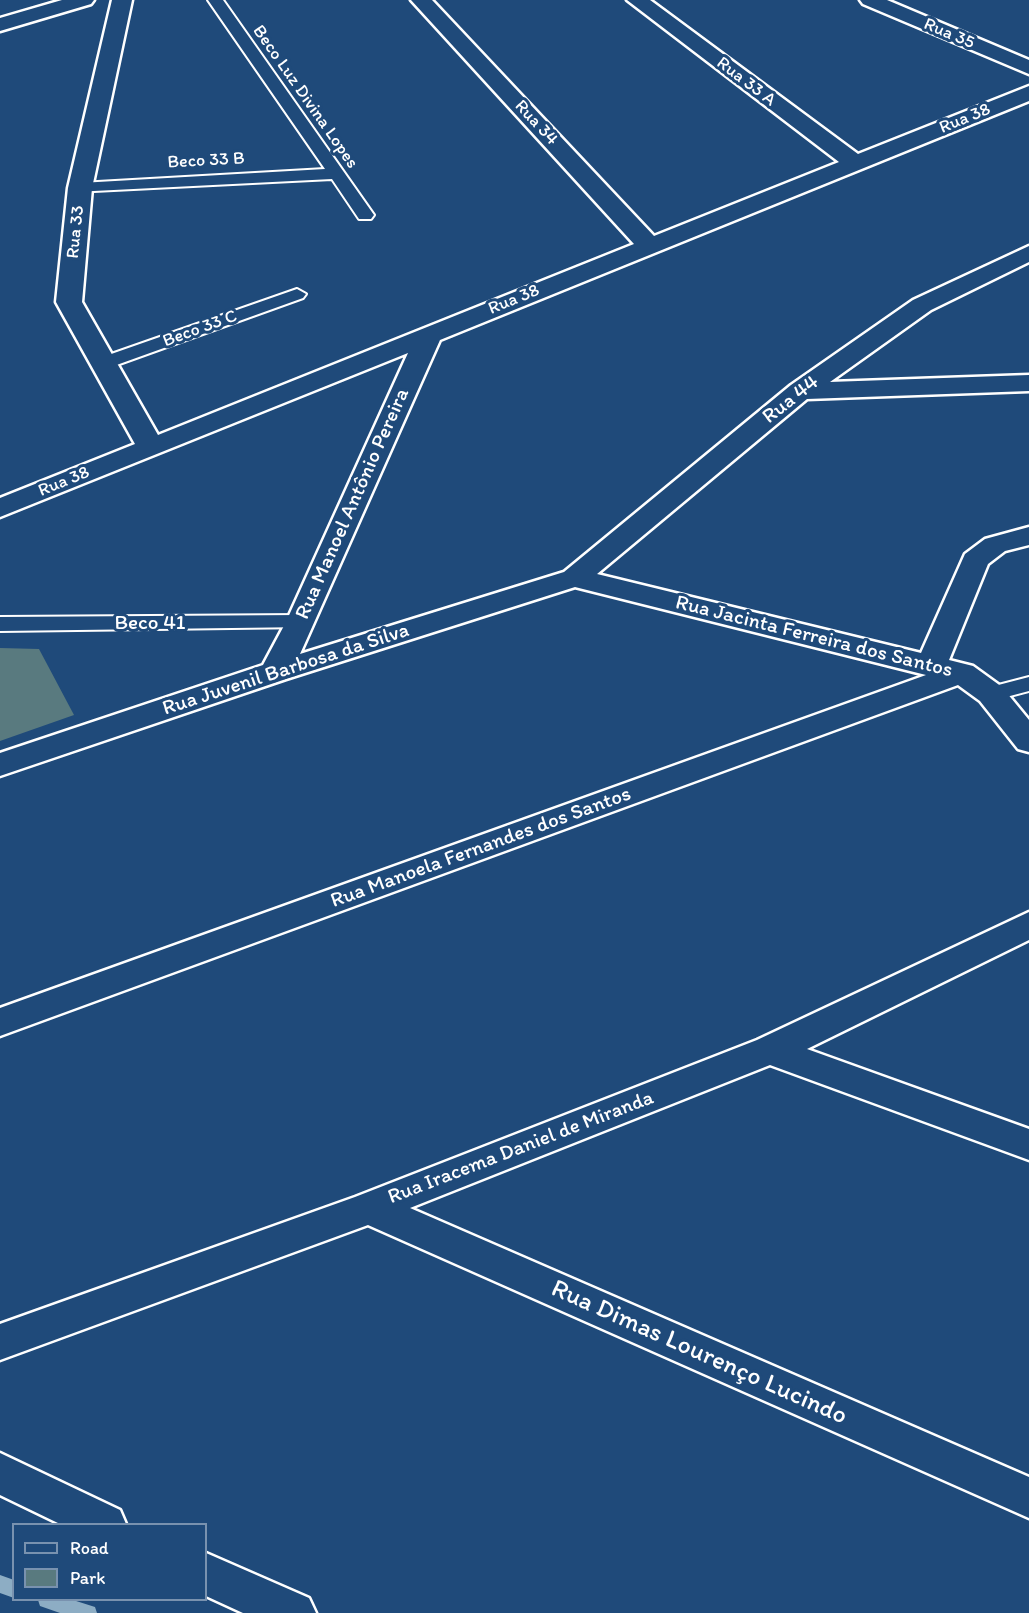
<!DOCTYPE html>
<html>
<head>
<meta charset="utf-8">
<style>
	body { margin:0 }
	#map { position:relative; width:1029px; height:1613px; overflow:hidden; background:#1f4a7a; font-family:Itim,sans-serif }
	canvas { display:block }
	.legend { position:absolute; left:12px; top:1523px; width:195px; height:78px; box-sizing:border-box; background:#1f4a7a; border:2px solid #7992af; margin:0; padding:8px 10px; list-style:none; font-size:18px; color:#fff }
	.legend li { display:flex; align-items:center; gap:12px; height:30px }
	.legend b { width:30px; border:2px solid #7992af }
</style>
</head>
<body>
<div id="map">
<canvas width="1029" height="1613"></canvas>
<ul class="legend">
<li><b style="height:8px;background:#1f4a7a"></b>Road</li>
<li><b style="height:16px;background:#597a7f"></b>Park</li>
</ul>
</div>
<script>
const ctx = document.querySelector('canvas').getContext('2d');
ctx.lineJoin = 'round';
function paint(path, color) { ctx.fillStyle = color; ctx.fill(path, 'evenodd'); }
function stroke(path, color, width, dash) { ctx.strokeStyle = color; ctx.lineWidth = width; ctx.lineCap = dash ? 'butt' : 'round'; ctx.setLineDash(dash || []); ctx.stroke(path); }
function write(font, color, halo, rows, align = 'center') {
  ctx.font = font + ' Itim,sans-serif'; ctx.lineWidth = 6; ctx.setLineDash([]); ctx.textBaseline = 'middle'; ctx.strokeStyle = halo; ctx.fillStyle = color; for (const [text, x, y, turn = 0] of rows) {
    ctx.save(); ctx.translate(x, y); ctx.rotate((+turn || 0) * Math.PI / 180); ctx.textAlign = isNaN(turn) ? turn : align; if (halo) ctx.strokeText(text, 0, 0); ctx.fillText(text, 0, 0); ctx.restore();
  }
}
const green = new Path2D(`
	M0 648 39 649 74 715 0 741Z`);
const stream = new Path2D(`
	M0 1575 14 1580V1598L0 1593Z
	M38 1600H73L95 1607 97 1613H60L40 1606Z`);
const lane = new Path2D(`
	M208 0H223L374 215 371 219H359L332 179 74 192 71 188 80 183 325 169Z
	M297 289 306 294 303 298 111 367H97L94 363 97 359Z
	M301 615 309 617 312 622 309 627 0 631V617Z
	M1029 677V691L991 701 983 699 980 694 983 689Z`);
const street = new Path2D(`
	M62 0H94L91 4 0 31V18Z
	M112 0H132L92 188 82 302 158 435 634 244 411 0H432L654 236 839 162 627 0H650L858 154 1029 86V101L440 340 300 654 564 572 791 385 913 300 1029 246V262L931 310 830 382 1029 375V391L807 399 597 574 921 653 965 554 985 539 1029 527V545L1005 551 988 564 949 660 973 666 1002 687 1029 720V752L1018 749 980 701 958 685 0 1036V1008L926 675 575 587 286 679 0 776V753L263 665 286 622 408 353 0 517V498L135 444 56 302 68 188Z
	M860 0H887L1029 60V74L863 4Z
	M1029 912V940L807 1049 1029 1129V1160L770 1065 410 1208 1029 1477V1518L368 1225 0 1360V1324L355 1197 757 1040Z
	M0 1453 120 1510 126 1524H60L0 1495Z
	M206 1553 309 1598 316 1613H243L206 1596Z`);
const farStreetnames = [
	["Rua 35",949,34,23],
	["Rua 33 A",746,82,37],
	["Beco Luz Divina Lopes",305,97,55],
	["Rua 38",965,119,-22],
	["Rua 34",536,123,47],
	["Beco 33 B",206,161,-3],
	["Rua 33",76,232,-84],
	["Rua 38",514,300,-22],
	["Beco 33 C",200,329,-20],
	["Rua 38",64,482,-22]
];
const streetNames = [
	["Rua 44",791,400,-38],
	["Rua Manoel Antônio Pereira",353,504,-66],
	["Beco 41",150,624],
	["Rua Jacinta Ferreira dos Santos",814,637,14],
	["Rua Juvenil Barbosa da Silva",286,670,-18],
	["Rua Manoela Fernandes dos Santos",481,848,-20],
	["Rua Iracema Daniel de Miranda",521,1148,-21]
];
const nearStreetnames = [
	["Rua Dimas Lourenço Lucindo",699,1353,24]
];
paint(green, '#597a7f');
paint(stream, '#8dadc4');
stroke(lane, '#fff', 4);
stroke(street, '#fff', 5);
paint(lane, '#1f4a7a');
paint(street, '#1f4a7a');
write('18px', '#fff', '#1f4a7a', farStreetnames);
write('21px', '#fff', '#1f4a7a', streetNames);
write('26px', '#fff', '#1f4a7a', nearStreetnames);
</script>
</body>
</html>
